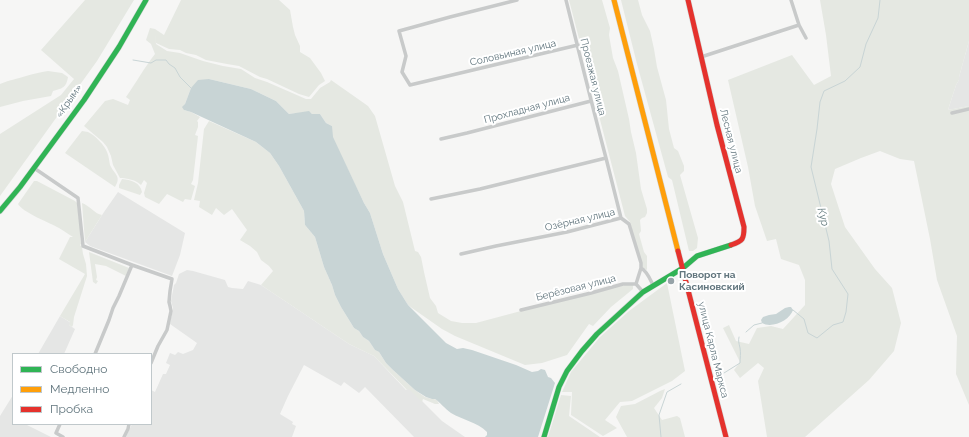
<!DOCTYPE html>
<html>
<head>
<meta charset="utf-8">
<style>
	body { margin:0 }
	#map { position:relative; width:969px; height:437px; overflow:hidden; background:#f6f6f5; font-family:Raleway,sans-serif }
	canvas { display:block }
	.legend { position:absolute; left:12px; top:353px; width:140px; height:72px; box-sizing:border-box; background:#fff; border:1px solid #c0c8cb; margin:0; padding:5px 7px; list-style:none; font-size:12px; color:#62767e }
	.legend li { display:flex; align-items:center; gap:8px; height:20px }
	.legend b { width:20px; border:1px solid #c0c8cb }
</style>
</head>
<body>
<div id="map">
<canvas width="969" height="437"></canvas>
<ul class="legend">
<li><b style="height:5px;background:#30b455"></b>Свободно</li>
<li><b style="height:5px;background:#ff9f0a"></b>Медленно</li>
<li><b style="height:5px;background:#e5322d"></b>Пробка</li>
</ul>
</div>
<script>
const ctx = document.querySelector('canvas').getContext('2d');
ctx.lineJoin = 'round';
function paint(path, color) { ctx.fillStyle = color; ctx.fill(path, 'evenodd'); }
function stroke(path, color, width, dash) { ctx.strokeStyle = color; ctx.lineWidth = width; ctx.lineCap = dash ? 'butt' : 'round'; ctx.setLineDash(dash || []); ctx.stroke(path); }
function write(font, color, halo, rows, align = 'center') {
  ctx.font = font + ' Raleway,sans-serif'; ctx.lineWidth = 4; ctx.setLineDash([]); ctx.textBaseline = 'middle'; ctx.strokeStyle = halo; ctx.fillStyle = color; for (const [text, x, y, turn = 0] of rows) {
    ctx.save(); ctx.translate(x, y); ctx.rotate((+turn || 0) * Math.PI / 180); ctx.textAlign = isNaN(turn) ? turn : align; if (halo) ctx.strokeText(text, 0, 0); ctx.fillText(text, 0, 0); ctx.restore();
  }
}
const built = new Path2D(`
	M969 41V106L948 110 956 85 959 80V77Z
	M118 192 185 233 180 255 172 276 90 246 85 242 104 212Z
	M187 270 193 271 225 280 228 287 232 288 243 289 248 281 261 285 349 344 374 356 406 390 409 388 442 421 465 437H414L365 387 359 393 344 382 341 386 304 365 288 396 280 414 293 422 292 424 296 426 292 437H126L132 424H151V390L155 392 163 374H166L170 365 166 363 170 353 175 355 178 352 183 354 193 350 197 343 170 324 173 308 171 301 174 285 176 283 179 274Z
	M60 316 71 323 69 325 75 329 64 354H38Z
	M13 395V424H25L51 437H0V416Z`);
const green = new Path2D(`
	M85 0H134L97 61 0 196V134L61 95 74 79 41 50Z
	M181 0H279L290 10 293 27 295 35 300 46V52L310 58 321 73 325 81 319 85 309 97 299 94 267 79 260 77 239 66 227 64 206 60 196 55 186 53 180 50 169 49 156 43 155 31 156 44 167 51 180 53 203 61 223 66 241 69 255 78 267 82 306 99H311L320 88 330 82 331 80 368 106 375 116 395 186 403 202 415 251 418 252 421 257 424 272 430 298 436 306 438 313 451 321 462 323H476L536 307 633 283V289L611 307 593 326 589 324 567 355 542 363 525 365 455 336 442 329 412 308 408 305 398 289 383 254 370 213 364 203 332 137V126L326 123 320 114H312L309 112 289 114 276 101 251 89 209 79 191 88 185 104 184 110 191 112 200 117 197 121 198 122V127L195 135 198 136 193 180 191 184 195 186 191 200 185 199 183 202 167 194 159 204 145 197 144 193 147 183 144 180 141 185C136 180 127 178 120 178L113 165 111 156 107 147 103 142 84 126 105 101 113 99 128 105 130 100 126 97C136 83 144 68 155 54L151 44 146 40 150 28 155 29 164 35Z
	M569 0H602L610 28 609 35 613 58 618 71 629 119 631 132 636 153 641 189 647 209V213L645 217 642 218 640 220 641 231 639 234 644 252 647 256V270L641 267 630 222 625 216Z
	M621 0H638L642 15 650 31 654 49 657 67 666 100 669 129 674 148 678 151 684 166V171L680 175 698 238 697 248 693 251H689L672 180 668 177 637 64Z
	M820 0H969V41L959 77V80L956 85 948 110 969 106V405L956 374 957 336 937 280 930 239 914 161 900 159 880 151 861 158 835 169 831 184 845 227 875 269 892 288 901 323 894 351 869 380 805 437H767L758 381 764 368 758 363 740 378 734 370 740 362 723 328 729 325 736 341 749 344 757 328 771 326 783 329 805 305V280L799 265 781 259 776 239 767 241 755 206 748 167 728 80 792 55 814 85 831 76 826 35Z
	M48 71 62 73 68 77C66 88 63 88 53 91L51 96 23 101 0 107V84C9 80 17 79 26 76 33 74 40 72 48 71Z
	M209 121 256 142 270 153 279 166 304 211 305 225 315 237 324 267 332 285 335 295 341 307 354 328 359 331 363 337 369 341 375 350 379 352 386 363 393 370 415 390 425 397 432 399H434L437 400 439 404H435L423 399 422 402 409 389 407 390 374 356 349 344 261 285 273 271 269 266 261 260 257 252 250 246 240 240 247 230 232 209 224 215 216 208 212 215 199 207 200 201 194 200 198 183 204 129Z
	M82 131C82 131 88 132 88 132 95 135 105 146 107 152 109 156 109 161 110 165 114 174 122 176 115 187L65 153Z
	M122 179C131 180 140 182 142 192L140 195 119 188V185Z
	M34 181H37L75 201 77 203 80 227V237L81 244 80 245 82 247 83 254 86 264 87 276 74 317 73 325 72 327 69 325 70 322 60 316 85 274 59 259 70 237H73C68 234 64 231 59 228 50 223 22 212 18 204Z
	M82 203C90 206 95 214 102 215L85 242Z
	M89 252 129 268 126 276 106 266 95 264 97 277 96 280 98 281 96 284 93 282Z
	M667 283 685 371 672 381 632 401 620 402 605 420 617 428 603 436 571 415 572 392H562L571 372 600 337 629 311Z
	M665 389 662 398 654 408 662 420 677 416 680 418 685 437H627L616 417 621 406 635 404 660 391Z
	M561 395 571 396 569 416 600 437H548Z`);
const water = new Path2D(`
	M209 79 251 89 276 101 289 114 309 111 312 114H320L326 123 332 126 333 137 364 203 370 213 383 254 398 289 408 305 446 343 457 349 463 348 472 350 516 365 532 372 538 371 541 369 545 370 548 377 551 378 555 383 538 437H485L487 435V432C477 422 463 420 451 413 445 409 440 402 435 399H432L426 397 415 390 393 370 386 363 379 352 375 350 369 341 363 337 359 331 354 328 341 307 335 295 332 285 324 267 315 237 305 225 304 211 279 166 270 153 256 142 191 112 184 110 182 107 185 104 191 88 198 80Z
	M789 307H791L793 310C790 320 772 329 762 323L761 320 763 317 769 315 776 314 785 308Z`);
const stream = new Path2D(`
	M133 60 151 63 156 60H166L169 64 175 68 180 77 191 88
	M792 310H793L804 319 808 333 817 338 833 325 843 322 846 312 848 294 832 269 829 241 811 167 817 129 820 102 824 91 845 81 860 67 866 44 878 18 880 0
	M746 332 754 325 762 323
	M724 373 740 363C740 358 741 353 740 348 739 343 738 341 739 337
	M661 437 659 415 667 392 681 384`);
const street = new Path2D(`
	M517 0 450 17 399 31 406 56 402 72 410 85 578 45
	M566 0C579 52 592 105 606 158
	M791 0 799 25 806 38
	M701 57 799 25
	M952 113 969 109
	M441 139 467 133 591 101
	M34 168 78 198 83 246 132 265 119 296 113 308 109 320 95 354
	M431 199 480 189 606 158 621 218
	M461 254 496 246 567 232 621 218 629 224 641 263V268L636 284 643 292
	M132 265 172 279 170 291 169 302 170 306 171 311 167 330 158 346 151 363
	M641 268C647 271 650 279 653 285
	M521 310 591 293 623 284H636
	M60 424 56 433 63 437
	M124 437 128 429 129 424`);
const fast = new Path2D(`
	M0 211 20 187 84 100 119 47 146 0
	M544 437 559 387 567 371 582 351 597 334 643 292 683 268 697 256 731 245`);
const slow = new Path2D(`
	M614 0 678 251`);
const jam = new Path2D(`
	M688 0 717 125 744 227C744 239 743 241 731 245
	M678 251 726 437`);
const markers = [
	[671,281,4,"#96a3a8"]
];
const streetNames = [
	["Соловьиная улица",513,53,-13],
	["Проезжая улица",593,77,76],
	["«Крым»",69,101,-55],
	["Прохладная улица",527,109,-15],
	["Лесная улица",731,141,76],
	["Озёрная улица",580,220,-13],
	["Берёзовая улица",576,288,-14],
	["улица Карла Маркса",713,350,76]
];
const poiNames = [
	["Поворот на",679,275],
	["Касиновский",679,287]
];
const waterNames = [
	["Кур",823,217,76]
];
paint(built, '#e5e6e5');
paint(green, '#e5e8e2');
paint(water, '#c8d4d5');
stroke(stream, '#c8d4d5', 1);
stroke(fast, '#d1d3d3', 6);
stroke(slow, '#d1d3d3', 6);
stroke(jam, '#d1d3d3', 6);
stroke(street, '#c8caca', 3.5);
stroke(fast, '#30b455', 5);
stroke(slow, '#ff9f0a', 5);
stroke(jam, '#e5322d', 5);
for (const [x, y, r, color] of markers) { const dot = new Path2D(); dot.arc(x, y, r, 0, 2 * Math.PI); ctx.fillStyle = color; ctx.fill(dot); stroke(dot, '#fff', 1.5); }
write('10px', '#62767e', '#fff', streetNames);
write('bold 10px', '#62767e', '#fff', poiNames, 'left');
write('italic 11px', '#5e7679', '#fff', waterNames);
</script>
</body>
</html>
